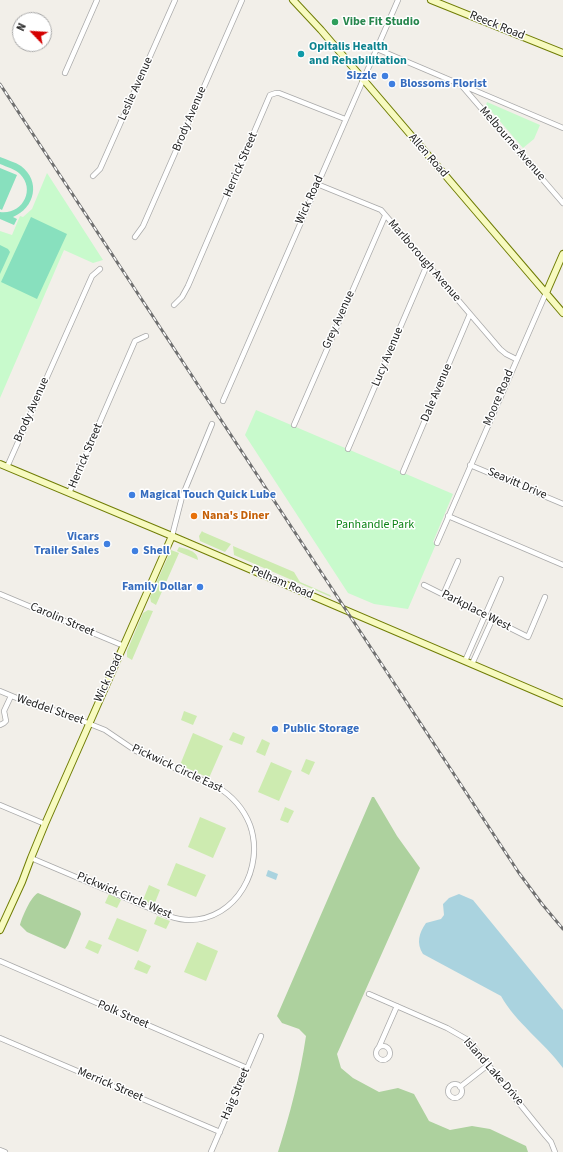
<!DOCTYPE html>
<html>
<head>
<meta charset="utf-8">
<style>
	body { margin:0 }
	#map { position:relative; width:563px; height:1152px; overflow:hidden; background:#f2efe9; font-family:"Source Sans 3",sans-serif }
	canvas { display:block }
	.north { position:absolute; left:12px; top:12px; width:40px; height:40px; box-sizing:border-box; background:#fff; border:1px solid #a7a7a7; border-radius:50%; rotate:295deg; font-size:11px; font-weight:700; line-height:16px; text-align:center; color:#222 }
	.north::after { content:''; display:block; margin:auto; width:14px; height:18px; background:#d40000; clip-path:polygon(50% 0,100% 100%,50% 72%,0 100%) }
</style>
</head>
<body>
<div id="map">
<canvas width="563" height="1152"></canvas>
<div class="north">N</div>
</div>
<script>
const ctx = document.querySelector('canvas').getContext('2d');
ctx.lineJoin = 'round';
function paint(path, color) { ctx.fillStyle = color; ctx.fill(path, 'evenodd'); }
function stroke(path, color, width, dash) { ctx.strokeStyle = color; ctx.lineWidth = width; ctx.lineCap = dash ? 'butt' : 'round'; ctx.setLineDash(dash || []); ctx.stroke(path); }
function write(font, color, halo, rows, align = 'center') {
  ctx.font = font + ' "Source Sans 3",sans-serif'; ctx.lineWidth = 3; ctx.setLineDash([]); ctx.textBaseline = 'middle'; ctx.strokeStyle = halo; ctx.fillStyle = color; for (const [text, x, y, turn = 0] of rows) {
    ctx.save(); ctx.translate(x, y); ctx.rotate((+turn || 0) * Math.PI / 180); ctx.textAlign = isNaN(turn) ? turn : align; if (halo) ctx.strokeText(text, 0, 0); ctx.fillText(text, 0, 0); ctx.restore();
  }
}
const grass = new Path2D(`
	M202 531 203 532 231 544 225 552 200 541 199 536Z
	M233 546 294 572 300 582 330 595 331 597 234 555Z
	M179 547C186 549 198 551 198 560L177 551Z
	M171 550 179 553 156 605 151 602 150 597Z
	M148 610 153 611 132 660 127 657V651L143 613Z
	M184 711 197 716 193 725 181 720Z
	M233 732 245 737 242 745 229 740Z
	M193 733 223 746 209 778 180 765Z
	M262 739 270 743 265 756 256 752Z
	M306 759 315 762 309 775 301 771Z
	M271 762 292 771 279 801 258 792Z
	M285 807 294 811 288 823 280 820Z
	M200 817 226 828 213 858 188 847Z
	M176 863 206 875 196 897 167 885Z
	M149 885 160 890 154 905 143 900Z
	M109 894 121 900 117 908 105 903Z
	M157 916 170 921 166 929 154 924Z
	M117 918 147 930 138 952 108 939Z
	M89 940 102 945 98 954 85 948Z
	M197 942 218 951 206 981 184 972Z
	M138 960 151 966 147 974 134 969Z`);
const forest = new Path2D(`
	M372 797H374L397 836 420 868 337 1054 341 1068 353 1078 379 1092 398 1088 414 1094 429 1121 450 1130 472 1126 490 1129 526 1146 528 1152H278C290 1114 300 1076 306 1036L299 1029 282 1023 277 1016Z
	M38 893 80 911 81 914 68 945 65 949 27 932 20 925C22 917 31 896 38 893Z`);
const park = new Path2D(`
	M487 102 540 125 534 139 523 148 486 105Z
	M47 173 103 260 93 263 64 250 0 398V231L12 235 20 216 23 217 32 209Z
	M256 410 453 494 433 542 436 544 408 609 374 604 348 593 245 435Z`);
const pitch = new Path2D(`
	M0 157C7 160 15 162 21 166 41 181 35 208 13 217L17 219 14 225 0 219V212C22 215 36 190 20 174 15 169 7 167 0 164Z
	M0 168 17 175 2 210 0 209Z
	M31 217 67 234 37 299 1 282Z
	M0 245 8 249 10 252 0 274Z`);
const water = new Path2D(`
	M268 870 278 874 276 880 266 876Z
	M459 894 473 900 563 1010V1068C544 1042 516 1023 501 996L423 954C416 943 419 933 426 923L441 919 444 915 443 904 449 898Z`);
const street = new Path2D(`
	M377 49 563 128
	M65 73 97 0
	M462 86 563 203
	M93 176 100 169 175 0
	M317 184 381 210 500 349 506 354 516 359
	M135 237 143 226 242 0
	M174 305 182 297 188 286 270 95 276 93H279L345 119
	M223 401 398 0
	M294 425 385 216
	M348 449 427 265
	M470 465 563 504
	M7 467 92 276 100 269
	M403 472 470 314
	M69 493 135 341 146 336
	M448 516 563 565
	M172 536 182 497 212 424
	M437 543 546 293
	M424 585 528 637 545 597
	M0 594 124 646
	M443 595 458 561
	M465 661 501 579
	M472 664 492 620
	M0 691 36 706 60 712 105 730 136 751 216 786C231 795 243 807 250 825 265 867 237 920 189 920 181 920 175 918 168 916L31 858
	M0 725 4 723 6 721 4 711 11 696
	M0 805 45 824
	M0 961 247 1068
	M369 994 447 1028 468 1040 545 1135 551 1142 555 1152
	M0 1038 220 1132
	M376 1053a7 7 0 1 1 14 0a7 7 0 1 1-14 0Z
	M379 1047 397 1006
	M448 1091a7 7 0 1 1 14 0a7 7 0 1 1-14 0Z
	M460 1087 488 1065
	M0 1150 5 1152
	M211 1152 261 1036`);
const secondary = new Path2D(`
	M293 0 321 30 563 313
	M431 0 563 53
	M546 293 563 254
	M0 464 172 536 563 703
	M0 930 22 882 31 858 45 824 172 536`);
const rail = new Path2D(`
	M0 84 519 873 542 904 563 929`);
const markers = [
	[335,22,4,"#2e9e5b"],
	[301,54,4,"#0f9aa8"],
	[385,76,4,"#3f7fe0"],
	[392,84,4,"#3f7fe0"],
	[132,495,4,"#3f7fe0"],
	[194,516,4,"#e8710a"],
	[107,544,4,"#3f7fe0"],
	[135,551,4,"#3f7fe0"],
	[200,587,4,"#3f7fe0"],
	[275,729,4,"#3f7fe0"]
];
const leisureNames = [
	["Vibe Fit Studio",343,22]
];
const streetNames = [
	["Reeck Road",497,26,22],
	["Leslie Avenue",136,89,-66],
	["Brody Avenue",190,119,-67],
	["Melbourne Avenue",512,144,49],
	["Allen Road",428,156,49],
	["Herrick Street",241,165,-67],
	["Wick Road",310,200,-66],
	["Marlborough Avenue",424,261,49],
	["Grey Avenue",339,320,-66],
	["Lucy Avenue",388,357,-67],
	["Dale Avenue",437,393,-67],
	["Moore Road",499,398,-67],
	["Brody Avenue",32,410,-66],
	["Herrick Street",86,456,-67],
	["Seavitt Drive",517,484,23],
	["Pelham Road",282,583,23],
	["Parkplace West",476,611,27],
	["Carolin Street",62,620,23],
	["Wick Road",109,678,-65],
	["Weddel Street",50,710,19],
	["Pickwick Circle East",177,769,25],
	["Pickwick Circle West",124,896,23],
	["Polk Street",123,1015,23],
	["Island Lake Drive",493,1072,49],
	["Merrick Street",110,1085,23],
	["Haig Street",236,1094,-67]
];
const cultureNames = [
	["Opitalis Health",309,47],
	["and Rehabilitation",309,61]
];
const shopNames = [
	["Sizzle",377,76,"right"],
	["Blossoms Florist",400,84],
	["Magical Touch Quick Lube",140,495],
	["Vicars",99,537,"right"],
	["Trailer Sales",99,551,"right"],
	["Shell",143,551],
	["Family Dollar",192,587,"right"],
	["Public Storage",283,729]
];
const foodNames = [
	["Nana's Diner",202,516]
];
const parkNames = [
	["Panhandle Park",375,525]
];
paint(grass, '#cdebb0');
paint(forest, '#add19e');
paint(park, '#c8facc');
paint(pitch, '#88e0be');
paint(water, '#aad3df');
stroke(street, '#a9a9a9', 6);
stroke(secondary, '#707d05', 8);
stroke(street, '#fff', 4.5);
stroke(secondary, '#f7fabf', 6);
stroke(rail, '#707070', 3);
stroke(rail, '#fff', 1.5, [4.5]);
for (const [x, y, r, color] of markers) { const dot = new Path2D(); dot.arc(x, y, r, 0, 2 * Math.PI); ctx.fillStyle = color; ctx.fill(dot); stroke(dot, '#fff', 1.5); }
write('bold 12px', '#27864d', '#fff', leisureNames, 'left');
write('12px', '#222', '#fff', streetNames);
write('bold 12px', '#0d838f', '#fff', cultureNames, 'left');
write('bold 12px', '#366cbe', '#fff', shopNames, 'left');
write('bold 12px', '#c56008', '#fff', foodNames, 'left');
write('12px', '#0c8416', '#fff', parkNames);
</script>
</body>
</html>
